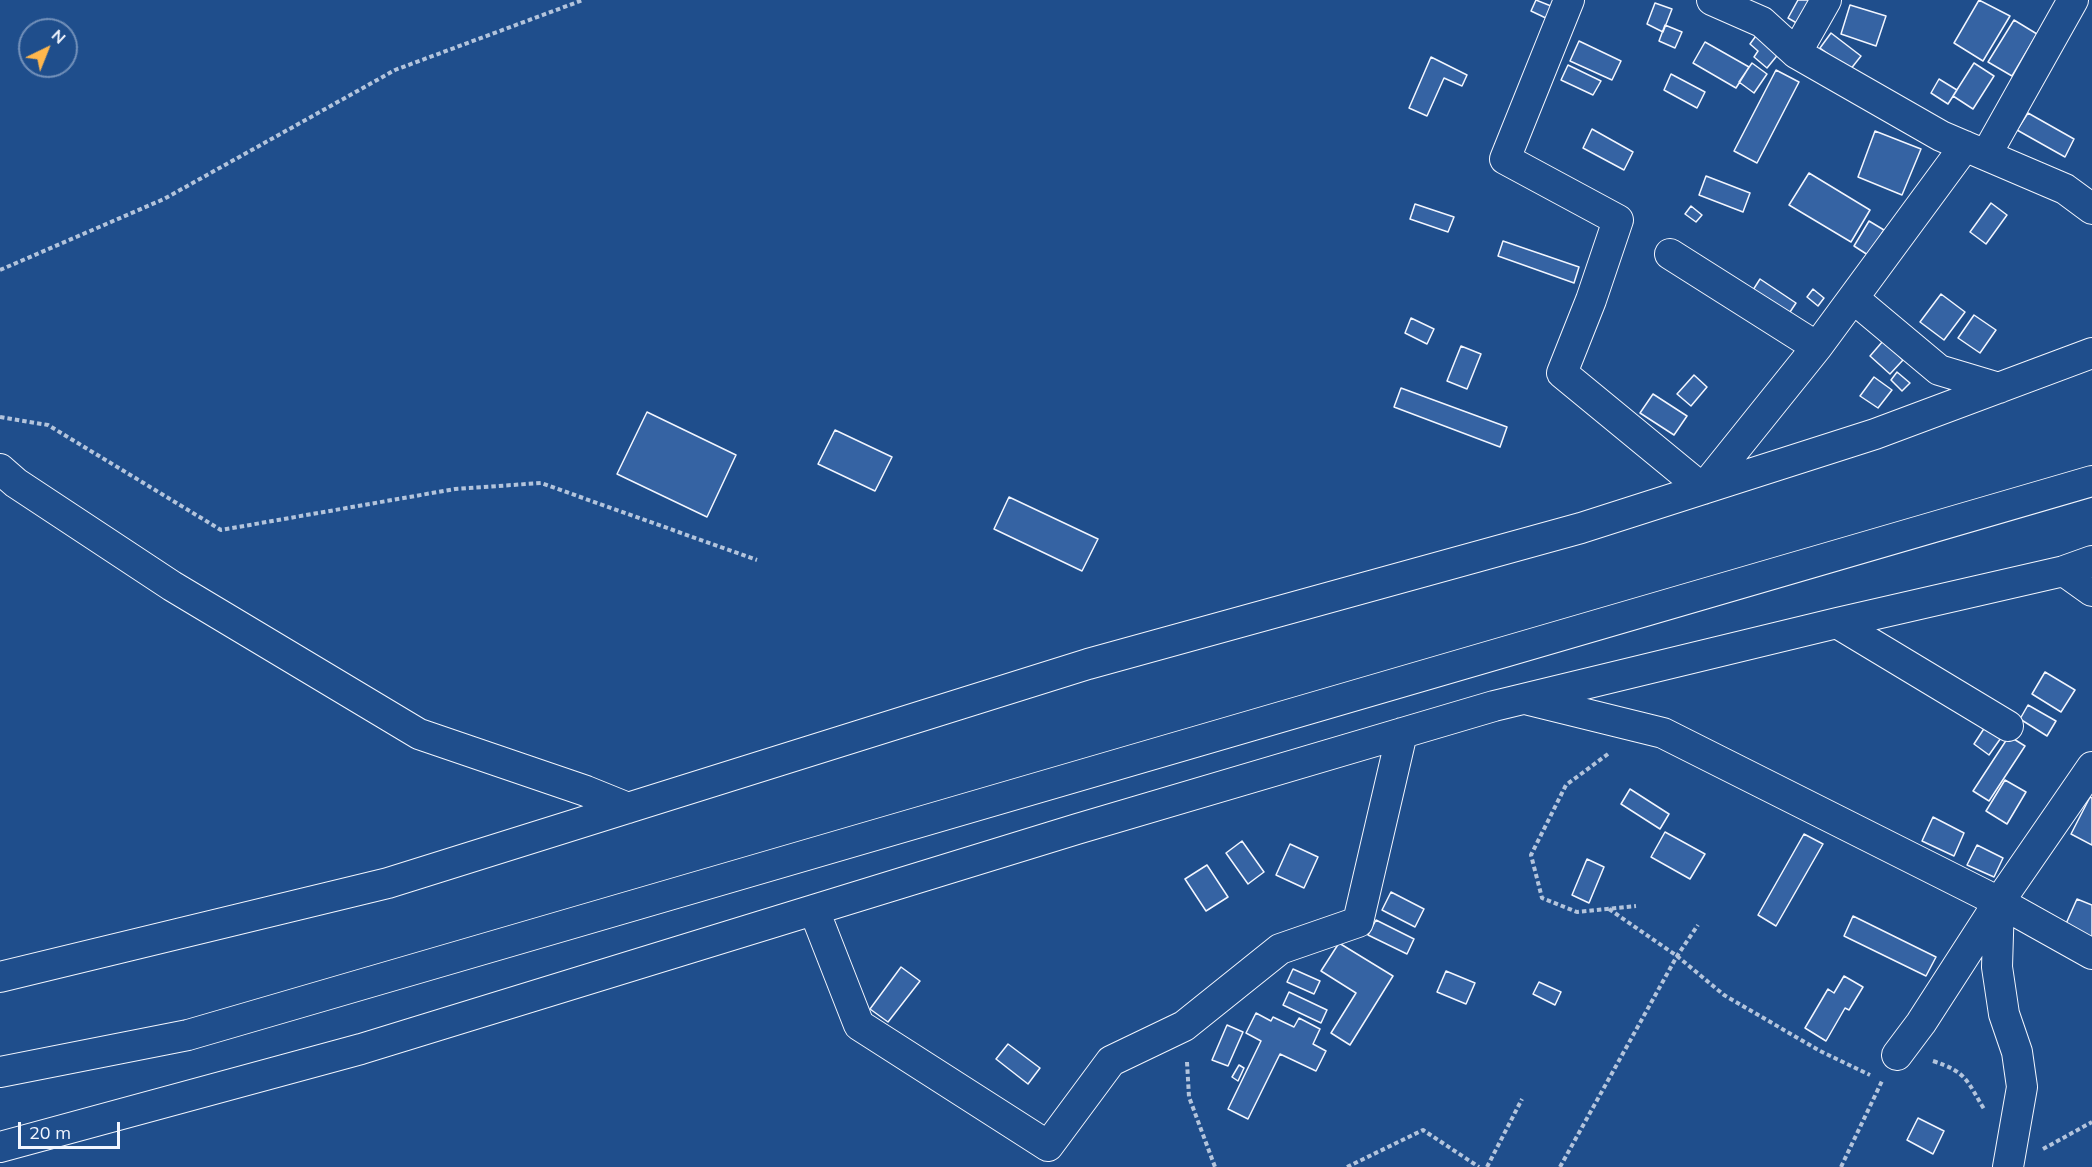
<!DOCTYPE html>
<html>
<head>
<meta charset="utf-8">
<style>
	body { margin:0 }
	#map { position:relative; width:2092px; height:1167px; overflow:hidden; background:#1f4e8c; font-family:Mulish,sans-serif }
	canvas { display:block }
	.north { position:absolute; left:18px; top:18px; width:60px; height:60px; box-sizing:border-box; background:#1f4e8c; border:2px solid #7391ba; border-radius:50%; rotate:43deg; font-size:16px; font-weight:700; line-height:24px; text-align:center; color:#f2f6ff }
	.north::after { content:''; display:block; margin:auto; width:21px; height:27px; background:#ffb74d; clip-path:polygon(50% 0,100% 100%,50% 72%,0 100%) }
	.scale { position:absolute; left:18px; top:1122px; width:102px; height:27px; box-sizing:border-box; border:3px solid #f2f6ff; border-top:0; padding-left:8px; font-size:18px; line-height:21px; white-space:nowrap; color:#f2f6ff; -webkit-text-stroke:4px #1f4e8c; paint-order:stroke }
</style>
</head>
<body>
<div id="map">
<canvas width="2092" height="1167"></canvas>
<div class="north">N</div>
<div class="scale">20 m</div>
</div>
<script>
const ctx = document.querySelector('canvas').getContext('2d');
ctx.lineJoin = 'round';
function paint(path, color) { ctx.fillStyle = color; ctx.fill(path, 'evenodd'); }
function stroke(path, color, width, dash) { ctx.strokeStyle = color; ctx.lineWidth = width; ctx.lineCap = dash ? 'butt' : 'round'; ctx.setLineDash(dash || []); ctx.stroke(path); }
const building = new Path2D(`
	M1536 0 1556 8 1550 20 1531 11Z
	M1798 0H1822L1807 29 1788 18Z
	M1979 0 2010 16 1983 61 1954 43Z
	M1655 3 1672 9 1663 32 1647 24Z
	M1850 5 1886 16 1876 46 1841 34Z
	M2014 20 2037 34 2012 76 1988 62Z
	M1665 25 1682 32 1675 48 1659 41Z
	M1758 33 1780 52 1767 68 1754 57 1758 51 1750 44Z
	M1831 33 1861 56 1850 70 1820 48Z
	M1579 41 1621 61 1612 80 1570 61Z
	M1705 42 1749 67 1736 88 1693 63Z
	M1431 57 1467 75 1462 86 1444 78 1427 116 1409 108Z
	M1752 63 1767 74 1754 93 1739 82Z
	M1974 63 1994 76 1973 109 1953 96Z
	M1568 65 1601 81 1593 95 1561 80Z
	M1776 70 1799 82 1757 163 1734 151Z
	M1671 74 1705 92 1697 108 1664 90Z
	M1939 79 1957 90 1948 104 1931 93Z
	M2028 113 2074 139 2065 157 2017 130Z
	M1592 129 1633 152 1624 170 1583 148Z
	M1875 131 1921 149 1902 195 1858 177Z
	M1809 173 1870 210 1851 242 1789 205Z
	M1706 176 1750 193 1743 212 1699 195Z
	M1991 203 2007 215 1986 244 1970 232Z
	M1415 204 1454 217 1448 232 1410 219Z
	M1691 206 1702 215 1696 222 1685 214Z
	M1869 221 1884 230 1868 255 1854 246Z
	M1503 241 1579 267 1574 283 1498 256Z
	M1760 279 1796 303 1784 321 1748 298Z
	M1813 289 1824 298 1818 306 1807 297Z
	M1941 294 1965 312 1944 340 1920 322Z
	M1974 315 1996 330 1980 353 1958 338Z
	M1411 318 1434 329 1427 344 1405 333Z
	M1883 341 1903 360 1890 374 1870 356Z
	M1461 346 1481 354 1467 389 1447 381Z
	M1897 372 1910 383 1902 391 1891 380Z
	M1694 375 1707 387 1691 406 1677 394Z
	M1874 377 1892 390 1878 408 1860 396Z
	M1401 388 1507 427 1500 447 1394 407Z
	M1653 394 1687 416 1674 435 1640 413Z
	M647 412 736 455 707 517 617 474Z
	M835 430 892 457 875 491 818 464Z
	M1009 497 1098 539 1082 571 994 529Z
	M2045 672 2075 690 2061 712 2032 694Z
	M2028 705 2056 721 2047 736 2020 719Z
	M1987 724 2003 735 1989 755 1974 744Z
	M2009 736 2025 746 1989 801 1973 791Z
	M2005 780 2026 792 2007 824 1986 811Z
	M1630 789 1669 814 1660 829 1621 804Z
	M2090 797 2092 798V845L2071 834Z
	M1933 817 1964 833 1954 856 1922 841Z
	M1665 832 1705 854 1690 879 1651 857Z
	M1804 834 1823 844 1776 926 1758 915Z
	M1242 841 1264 872 1248 884 1226 853Z
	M1290 844 1318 857 1304 888 1276 875Z
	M1977 845 2003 858 1994 877 1967 865Z
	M1587 859 1604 867 1589 903 1572 895Z
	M1207 865 1228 897 1206 911 1185 879Z
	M1391 892 1424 909 1415 927 1382 910Z
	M2077 899 2092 905V938L2065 926Z
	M1853 916 1936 957 1926 976 1844 936Z
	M1376 920 1414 939 1407 954 1368 935Z
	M1339 943 1393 976 1350 1045 1331 1033 1356 993 1321 971Z
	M901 967 920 981 888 1022 870 1009Z
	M1293 969 1320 981 1314 994 1287 982Z
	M1446 971 1475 983 1466 1004 1437 992Z
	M1844 976 1863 987 1849 1010 1845 1008 1826 1041 1805 1028 1828 989 1834 993Z
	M1539 982 1561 992 1555 1005 1533 994Z
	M1289 992 1327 1010 1321 1023 1283 1005Z
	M1256 1013 1271 1021 1273 1017 1294 1027 1299 1018 1320 1029 1313 1044 1326 1051 1316 1071 1280 1054 1248 1119 1228 1109 1261 1041 1246 1033Z
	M1227 1025 1243 1032 1228 1066 1212 1060Z
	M1008 1044 1040 1068 1028 1084 996 1059Z
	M1239 1065 1244 1068 1238 1081 1232 1077Z
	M1918 1118 1944 1131 1933 1154 1907 1140Z`);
const path = new Path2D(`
	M0 270 164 199 395 70 583 0
	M0 417 48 425 221 530 455 489 541 483 757 560
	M1608 754 1566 785 1531 855 1542 898 1577 912 1636 906
	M1609 909 1677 956 1724 995 1820 1051 1870 1075
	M1933 1061C1967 1072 1967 1081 1984 1109
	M1187 1062 1189 1097 1215 1167
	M2043 1149 2092 1122
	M1347 1167 1423 1130 1479 1167
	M1487 1167 1522 1099
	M1560 1167 1677 956 1698 925
	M1841 1167 1882 1081`);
const street = new Path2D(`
	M1569 0 1505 159 1618 220 1591 300 1562 373 1703 489 1817 347 1965 146
	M1712 0 1762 22 1796 53
	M1826 0 1796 53 1941 136 2065 189 2092 209
	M1986 155 2073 0
	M1670 254 1817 347
	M1853 298 1939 370 1999 388
	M0 469 16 483 172 586 419 734 586 791 628 808
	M2064 571 2092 591
	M1837 623 2008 726
	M1529 700 1663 733 1999 902 2092 954
	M1999 902 1997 967 2004 1014 2017 1052 2022 1087 2008 1167
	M814 910 859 1025 1048 1146 1111 1061 1184 1026 1280 949 1358 922 1402 733
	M0 977 388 883 1088 664 1581 528 1875 434 2092 353
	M1897 1055 1921 1023 1999 902 2092 767
	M0 1072 188 1035 2092 481
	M0 1147 361 1049 1077 829 1494 706 1837 623 2064 571 2092 561`);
paint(building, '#3563a3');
stroke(building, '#f2f6ff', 1.5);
stroke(street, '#f2f6ff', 32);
stroke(path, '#b3c4dc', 4, [4.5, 3]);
stroke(street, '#1f4e8c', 30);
</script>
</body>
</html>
